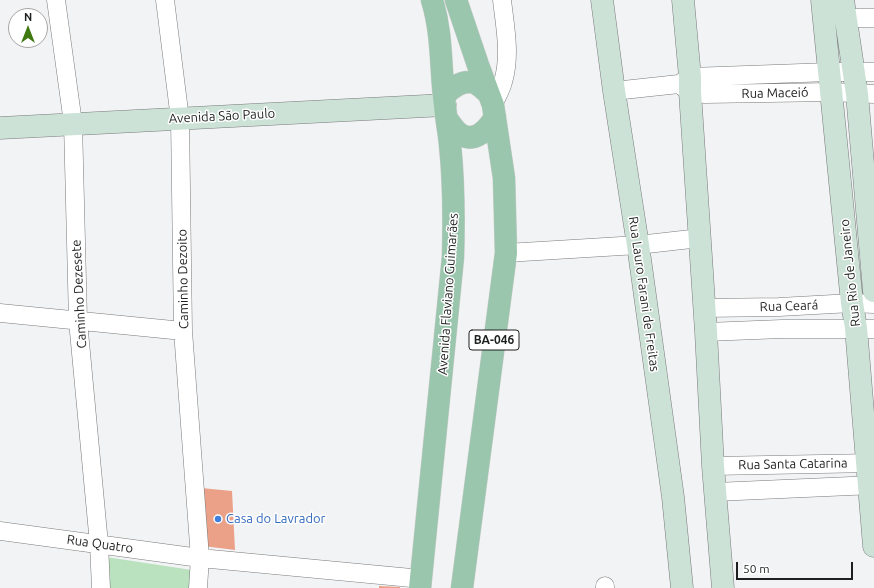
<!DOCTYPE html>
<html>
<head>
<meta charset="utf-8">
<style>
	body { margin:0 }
	#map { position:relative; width:874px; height:588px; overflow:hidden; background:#f2f3f5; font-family:Ubuntu,sans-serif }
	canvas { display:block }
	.north { position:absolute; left:8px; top:8px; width:40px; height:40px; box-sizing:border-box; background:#fff; border:1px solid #a5a5a5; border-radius:50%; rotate:0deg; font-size:11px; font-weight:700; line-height:16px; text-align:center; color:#1e1f1f }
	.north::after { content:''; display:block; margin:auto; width:14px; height:18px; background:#3e780e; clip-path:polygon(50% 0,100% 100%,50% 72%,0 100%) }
	.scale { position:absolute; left:736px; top:562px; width:117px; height:18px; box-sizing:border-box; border:2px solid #1e1f1f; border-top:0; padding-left:5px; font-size:12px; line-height:14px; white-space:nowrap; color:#1e1f1f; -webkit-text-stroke:3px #fff; paint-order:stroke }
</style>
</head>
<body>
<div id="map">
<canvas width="874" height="588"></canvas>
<div class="north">N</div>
<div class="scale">50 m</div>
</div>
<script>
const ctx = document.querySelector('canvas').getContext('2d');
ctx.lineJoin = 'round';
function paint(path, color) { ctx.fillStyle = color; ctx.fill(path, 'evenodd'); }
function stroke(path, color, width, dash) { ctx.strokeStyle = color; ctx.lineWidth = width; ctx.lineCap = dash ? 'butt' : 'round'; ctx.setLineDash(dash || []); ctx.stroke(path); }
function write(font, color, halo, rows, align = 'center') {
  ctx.font = font + ' Ubuntu,sans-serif'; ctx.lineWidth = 3; ctx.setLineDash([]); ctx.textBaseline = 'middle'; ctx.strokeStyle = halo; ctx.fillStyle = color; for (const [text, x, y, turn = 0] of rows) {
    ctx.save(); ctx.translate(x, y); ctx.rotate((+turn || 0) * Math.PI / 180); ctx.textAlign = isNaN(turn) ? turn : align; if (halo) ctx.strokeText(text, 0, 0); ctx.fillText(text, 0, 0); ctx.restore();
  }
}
const green = new Path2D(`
	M106 557 192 570 189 588H108Z`);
const building = new Path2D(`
	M201 488 232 491 235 550 203 546Z
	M379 586 400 587V588H379Z`);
const street = new Path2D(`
	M56 0 73 123 78 321 99 544 101 588
	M165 0 180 119 183 331 200 558 198 588
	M845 18H874
	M680 85 690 92 705 94 832 92 874 94
	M614 91 679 84 690 77 830 72H874
	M493 105C496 98 501 90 503 82 511 55 505 27 502 0
	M506 253 638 245 700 238
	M704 308 779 307 852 303 874 304
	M0 313 183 331
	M706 332 782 329H874
	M713 466 874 463
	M715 492 874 485
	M0 531 200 558 422 579
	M605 588V586`);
const secondary = new Path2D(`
	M602 0 614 91 638 245 673 497 682 588
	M683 0 690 77V92L706 332 713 466 723 588
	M822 0 852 303 856 328 874 546
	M843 0 857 94 874 291
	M0 128 445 105`);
const primary = new Path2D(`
	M456 0 478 65 493 105 504 178 506 253 462 588
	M444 96C451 88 463 79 475 83 480 85 484 90 488 93
	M447 119C451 124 454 130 460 134 475 144 488 129 495 117
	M420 588 453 257C454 220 454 182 450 145 449 132 446 119 445 106 440 69 443 36 432 0`);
const markers = [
	[218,519,4,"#3f7fe0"]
];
const shields = [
	[494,340,50]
];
const shieldNames = [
	["BA-046",494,340]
];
const streetNames = [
	["Rua Maceió",775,93,-1],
	["Avenida São Paulo",222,116,-3],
	["Rua Rio de Janeiro",850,273,-96],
	["Caminho Dezoito",183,279,-91],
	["Caminho Dezesete",79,294,-93],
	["Avenida Flaviano Guimarães",448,294,-86],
	["Rua Lauro Farani de Freitas",644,294,82],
	["Rua Ceará",789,306,-2],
	["Rua Santa Catarina",793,464,-1],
	["Rua Quatro",100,544,8]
];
const shopNames = [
	["Casa do Lavrador",226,519]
];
paint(green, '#bbe2be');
paint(building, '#eba088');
stroke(street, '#797a7b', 19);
stroke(secondary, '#797a7b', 23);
stroke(primary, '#cecece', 23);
stroke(street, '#fff', 18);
stroke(secondary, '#cce2d6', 22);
stroke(primary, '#99c6ac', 22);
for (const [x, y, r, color] of markers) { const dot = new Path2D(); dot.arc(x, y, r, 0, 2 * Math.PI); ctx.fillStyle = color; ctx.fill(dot); stroke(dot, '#fff', 1.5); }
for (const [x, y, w] of shields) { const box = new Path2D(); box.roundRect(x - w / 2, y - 10, w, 20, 3); ctx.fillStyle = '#fff'; ctx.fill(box); stroke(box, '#1e1f1f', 1); }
write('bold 12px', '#1e1f1f', null, shieldNames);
write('13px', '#1e1f1f', '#fff', streetNames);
write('13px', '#366cbe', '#fff', shopNames, 'left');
</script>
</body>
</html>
